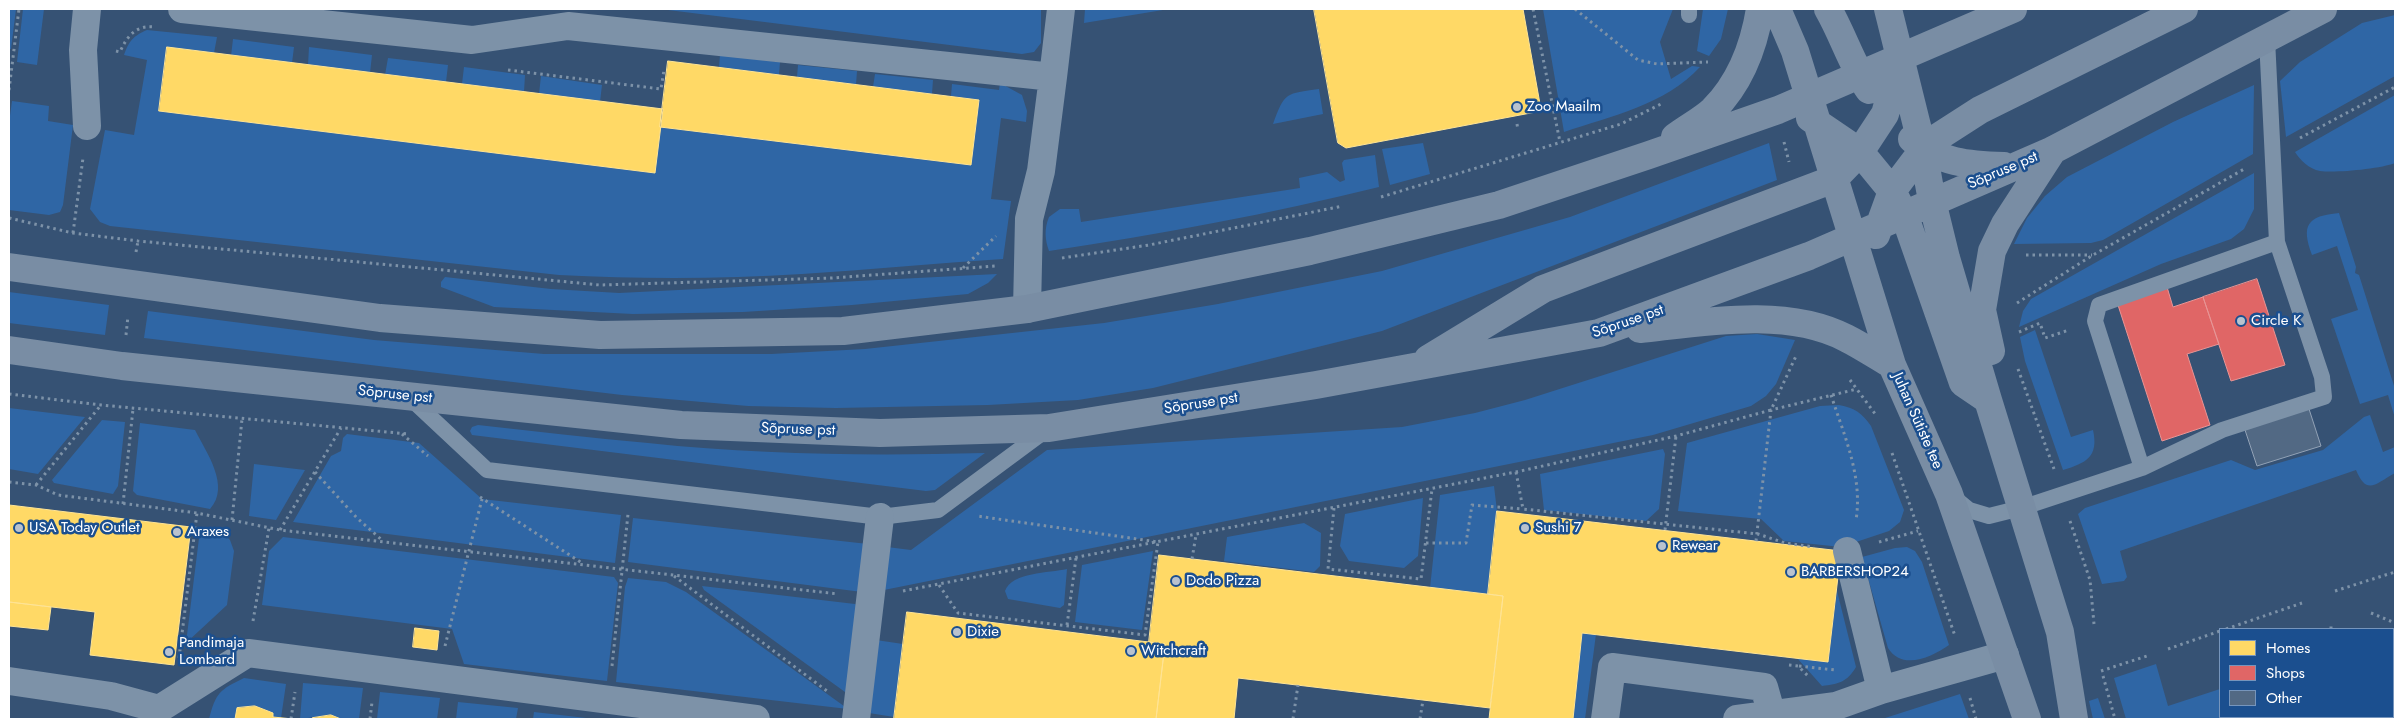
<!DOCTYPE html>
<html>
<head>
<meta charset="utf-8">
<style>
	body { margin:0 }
	#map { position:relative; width:2404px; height:728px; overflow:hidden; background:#365274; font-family:Jost,sans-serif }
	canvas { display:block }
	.frame { position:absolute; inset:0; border:10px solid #fff; pointer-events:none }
	.legend { position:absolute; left:2219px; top:628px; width:175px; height:90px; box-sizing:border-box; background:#1b4f8f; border:1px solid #7695bc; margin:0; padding:6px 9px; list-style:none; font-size:15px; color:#fff }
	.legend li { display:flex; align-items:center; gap:10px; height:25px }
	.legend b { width:25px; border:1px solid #7695bc }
</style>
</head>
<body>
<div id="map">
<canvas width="2404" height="728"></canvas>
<div class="frame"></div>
<ul class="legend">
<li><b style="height:14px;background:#ffd966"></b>Homes</li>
<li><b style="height:14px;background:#e06666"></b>Shops</li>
<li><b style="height:14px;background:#526984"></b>Other</li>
</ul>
</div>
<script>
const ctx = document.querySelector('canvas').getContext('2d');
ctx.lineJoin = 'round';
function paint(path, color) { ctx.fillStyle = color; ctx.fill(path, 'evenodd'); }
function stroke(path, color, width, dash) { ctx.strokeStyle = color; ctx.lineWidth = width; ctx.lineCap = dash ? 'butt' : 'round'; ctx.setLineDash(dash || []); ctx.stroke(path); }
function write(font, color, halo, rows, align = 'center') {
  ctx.font = font + ' Jost,sans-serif'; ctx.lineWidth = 5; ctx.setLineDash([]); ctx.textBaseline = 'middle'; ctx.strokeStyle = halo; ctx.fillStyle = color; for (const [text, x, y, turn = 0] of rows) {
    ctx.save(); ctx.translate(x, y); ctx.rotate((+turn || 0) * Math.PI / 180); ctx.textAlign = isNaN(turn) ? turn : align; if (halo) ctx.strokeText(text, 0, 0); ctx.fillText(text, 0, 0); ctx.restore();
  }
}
const green = new Path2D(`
	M9 9H16L11 49H9Z
	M23 9H44L37 65 17 62Z
	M660 9H1041V43L1034 52 1022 54Z
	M1085 9H1169L1084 23Z
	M1543 9H1673L1660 42 1671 79 1692 66 1700 67C1665 105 1611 116 1564 132Z
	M1703 9H1728L1721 39 1709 56 1697 51Z
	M2395 15V76L2286 137 2280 81 2300 62 2362 23Z
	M147 30 217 37 214 53 167 48 159 111 654 173 660 127 971 165 979 100 951 96 952 84 999 90 1000 83 1022 95 1027 111 1026 122 1001 118 991 199 1011 201 1003 259C936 263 869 270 802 274 721 279 640 279 559 275L110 226 100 222 90 209 105 130 134 135 147 60 124 55C129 41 133 36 147 30Z
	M233 39 294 47 292 63 231 56Z
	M309 47 372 55 370 73 308 65Z
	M720 55 780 62 779 75 719 67Z
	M388 58 448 65 446 82 385 75Z
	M798 65 857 71 856 85 797 77Z
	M464 67 525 75 524 92 462 84Z
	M875 74 933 80 932 94 873 87Z
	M541 76 602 85 600 102 539 94Z
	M2254 85 2253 154 2103 240 2091 243 2014 244 2027 218 2045 196 2067 177 2173 122Z
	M1319 89 1323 114 1273 124C1285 91 1286 94 1319 89Z
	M2395 95V163C2380 169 2336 173 2320 171 2309 169 2300 160 2295 152Z
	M12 101 49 106 48 121 73 125 63 205 60 212 49 215 9 210V123Z
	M1423 143 1430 174 1390 185 1382 149Z
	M1769 143 1777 180 1382 331 1153 388 1078 400 988 405 836 408 748 406 622 395 144 338 148 311 374 340 544 354H771L865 349 1104 323 1218 304 1382 271 1570 217Z
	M1375 155 1379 187C1270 214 1160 234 1049 251 1045 240 1044 229 1049 217L1060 209H1079L1081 222 1300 188 1299 178 1327 172 1340 182 1345 180 1342 163 1344 160Z
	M2254 173V209L2244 229 2231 239 2161 264 2019 327 2023 311 2031 299Z
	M2339 213 2356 267 2355 273 2359 275 2395 389V418L2388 395 2360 404 2331 319 2358 310 2337 246 2312 255C2301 225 2307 216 2339 213Z
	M997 274 988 283 968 294 852 305 743 312 633 314 494 307 441 287V282L445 277 551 289 619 293Z
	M9 292 109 305 105 335 9 323Z
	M2035 330 2071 437 2093 430C2099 457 2086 463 2063 470L2025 361 2020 337Z
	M1757 334 1795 340 1776 384 1766 396 1751 406 1653 435 884 590 887 547 911 550 1047 450 1402 427 1475 413 1525 400 1726 336Z
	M1839 405C1855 408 1862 413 1871 426L1904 510 1900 522 1889 531 1841 547 1784 541 1761 519 1678 511 1687 443 1820 406Z
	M9 408 85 417 38 474 9 469Z
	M2370 415 2383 452 2395 447V473C2375 484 2367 496 2356 470L2120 551 2127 577 2124 581 2102 584 2078 514 2085 508 2231 460 2255 470 2323 450 2364 417Z
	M102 420 125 422 118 486 113 494 54 483 52 480Z
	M140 423 195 430C206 452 231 486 210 509L137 495 133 491Z
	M478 425C535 431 591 438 648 443 760 455 873 456 985 453L935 490 926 491 472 435 470 431 472 427Z
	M347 434 419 443 482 499 621 515 615 563 293 522 331 456 341 451 343 438Z
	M1663 449 1665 454 1659 509 1646 521 1544 510 1540 474Z
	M254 464 305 470 276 520 249 516Z
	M1494 486 1497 511 1488 594 1430 588 1440 495Z
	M1423 498 1418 556 1404 568 1349 561 1340 546 1345 514Z
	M633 518 868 544 862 592 628 562Z
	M1304 523 1321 533 1320 566 1314 572 1224 561 1227 537Z
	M200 530 221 531 230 540 234 551 227 605 186 643Z
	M283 537 614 577 618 583 607 681 464 664 452 629 262 605 269 551Z
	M1907 547 1915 551 1922 562 1949 645C1932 657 1902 671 1888 648L1862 557 1895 548Z
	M1153 551 1142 630 1075 622 1082 565Z
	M1067 569 1064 605 1060 608 1008 599 1005 591C1012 572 1049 573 1067 569Z
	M628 578 666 582 686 592 848 709 616 682 625 587Z
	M702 586 855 604 861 607 850 694 845 692 704 590Z
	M1837 591 1856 667C1847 682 1839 684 1822 686L1797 658 1828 662Z
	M1582 633 1596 634 1585 719H1573Z
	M876 640 903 644 894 717 869 713Z
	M2156 664 2168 706 2220 689V717H2277L2270 719H2126L2114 678Z
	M244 678 286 684 281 718 273 717V713L255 706 237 708 235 719H209C216 693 219 690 244 678Z
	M303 683 363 688 359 719H341L331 715 300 719Z
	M380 692 440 698 437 719H377Z
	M1960 694 1969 719H1880H1882Z
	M2098 698 2105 719H2093L2089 701Z
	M458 702 518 708 516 719H456Z
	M534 712 595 719H533Z`);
const homes = new Path2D(`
	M1314 9H1523L1540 104 1536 112 1346 148 1338 143Z
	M167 47 663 109 655 173 159 111Z
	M668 61 979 100 971 165 660 127Z
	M9 505 191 527 174 665 90 655 95 612 9 602Z
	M1497 511 1841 551 1828 662 1582 633 1573 719H1489L1503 596 1488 594Z
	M1159 555 1503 596 1490 708 1238 678 1234 719H1156L1165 644 1149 642Z
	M9 602 51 607 48 630 9 626Z
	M907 612 1165 644 1156 719H894Z
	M415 628 439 631 437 650 413 647Z
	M255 706 273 713V717L293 719H235L237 708Z
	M331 715 341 719H311L312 718Z`);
const shops = new Path2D(`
	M2257 279 2285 365 2231 381 2203 297Z
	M2167 287 2173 307 2203 297 2219 344 2187 354 2210 425 2162 441 2117 302Z`);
const building = new Path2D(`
	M2309 409 2321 446 2257 466 2245 430Z`);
const path = new Path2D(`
	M1533 9 1560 142
	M1575 9 1638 60 1657 64 1708 62
	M116 51 120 52C127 36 136 25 154 27
	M508 70 661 89 664 70
	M9 90 19 9
	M1517 124 1518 130
	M2300 138 2395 87
	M1784 142 1789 162
	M1381 197 1621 124 1661 104
	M9 218 73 233 138 241 600 285 832 278 996 266
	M73 233 83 158
	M136 252 138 241
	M2026 255H2092
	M1062 258 1149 245 1343 206
	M963 268 996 236
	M2017 303 2093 255 2246 168
	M2019 332 2040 323 2045 338 2069 330
	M126 335 128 316
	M2018 369 2054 469
	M1850 380 1876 415
	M9 394 101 405 408 434
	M1831 395C1844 435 1863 477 1856 520
	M402 434 428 456
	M1892 453 1955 636
	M315 472 357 518 383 541
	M1516 472 1523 509 1758 534 1785 543 1814 547
	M9 482 36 485 58 495 197 513 280 530 838 594
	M36 485 101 405
	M480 497 582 563
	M123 504 133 409
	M1334 508 1328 569 1421 579 1432 489
	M232 520 242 419
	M2070 521 2090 580 2094 624
	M280 530 341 428
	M1665 530 1676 436
	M1756 541 1771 410 1857 389
	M1879 542 1918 531
	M1426 543H1466L1472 505 1523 509
	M1192 559 1196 535
	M674 576 827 691
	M939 585 958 613 1145 635 1158 542 977 516
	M903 591 1516 472 1676 436 1771 410 1796 356
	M2335 591 2395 572
	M2371 613 2395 623
	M253 621 269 528
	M1067 625 1076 558
	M2226 629 2302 603
	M2331 629V626
	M445 646 482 499
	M2168 649 2220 631
	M179 658 197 513
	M1789 665 1798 666 1808 676
	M612 666 628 514
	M1799 666 1835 670
	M2101 671 2150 655
	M2103 676 2115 719
	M1970 698 1976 719
	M291 719 295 692
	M370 719 372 702
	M1293 719 1298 685
	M1420 719 1423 700
	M2224 719 2226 717
	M2233 719 2237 717`);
const lane = new Path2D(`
	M1689 9V15
	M409 397 487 470 880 517 938 510 1046 430
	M2142 468 2095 321 2099 305 2277 242
	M1952 496 1969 510 1989 516 2021 508 2142 468 2222 430 2324 397 2322 377 2277 242 2267 39`);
const street = new Path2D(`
	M87 9 83 50 87 126
	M182 9 472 40 568 26 1053 77 1041 171 1029 219 1027 309
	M1053 77 1061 9
	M1847 551 1881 690
	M9 681 111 696 159 709 248 653 756 719
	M856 719 880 517
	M1605 719 1612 667 1764 687 1773 719
	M1737 719 1836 706 1881 690 2005 655
	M2391 719 2395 718`);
const secondary = new Path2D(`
	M1777 9 1795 51 1892 365 1949 494 2027 719
	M1828 9C1843 35 1852 65 1869 90
	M1888 9 1923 150 1932 201 1946 258 1988 400 2060 632 2074 719
	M1810 118 1860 152 1892 191 1904 214 1963 383 1988 400
	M1675 137C1687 128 1702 120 1713 110 1741 82 1754 46 1760 9
	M1912 139C1937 163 1971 165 2004 166
	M1876 235 1892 191 1923 150 1938 137 1980 110 2184 9
	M9 267 380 318 600 335 843 331 1027 309 1310 251 1499 205 1649 155 1778 110 2013 9
	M1640 329C1704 322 1787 307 1846 338 1862 346 1877 356 1892 365
	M9 350 122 366 681 425 880 433 1049 428 1316 385 1599 333 1809 256 2053 150 2323 9
	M1991 351 1982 310 1992 251 2005 224 2053 150
	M1428 359 1543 289 1834 179 1860 152 1885 114 1901 58`);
const markers = [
	[1517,107,5,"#b9c2ce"],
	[2241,321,5,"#b9c2ce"],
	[19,528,5,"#b9c2ce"],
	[1525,528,5,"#b9c2ce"],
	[177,532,5,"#b9c2ce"],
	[1662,546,5,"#b9c2ce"],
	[1791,572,5,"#b9c2ce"],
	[1176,581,5,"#b9c2ce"],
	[957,632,5,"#b9c2ce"],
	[1131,651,5,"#b9c2ce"],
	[169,652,5,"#b9c2ce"]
];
const poiNames = [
	["Zoo Maailm",1527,107],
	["Circle K",2251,321],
	["USA Today Outlet",29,528],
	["Sushi 7",1535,528],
	["Araxes",187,532],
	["Rewear",1672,546],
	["BARBERSHOP24",1801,572],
	["Dodo Pizza",1186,581],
	["Dixie",967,632],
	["Pandimaja",179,643],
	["Lombard",179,660],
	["Witchcraft",1141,651]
];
const streetNames = [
	["Sõpruse pst",2003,171,-23],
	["Sõpruse pst",1628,322,-19],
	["Sõpruse pst",395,395,6],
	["Sõpruse pst",1201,404,-9],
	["Juhan Sütiste tee",1917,421,66],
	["Sõpruse pst",798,430,2]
];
paint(green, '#2f66a5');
paint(homes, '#ffd966');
stroke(homes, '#ffe494', 1);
paint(shops, '#e06666');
stroke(shops, '#e99494', 1);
paint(building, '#526984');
stroke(building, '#92a2b6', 1);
stroke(path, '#7d92a8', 3, [2.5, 4]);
stroke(lane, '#7d92a8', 16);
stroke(street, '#7d92a8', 28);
stroke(secondary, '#798da4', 28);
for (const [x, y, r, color] of markers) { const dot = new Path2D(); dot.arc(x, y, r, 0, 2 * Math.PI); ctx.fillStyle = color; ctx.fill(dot); stroke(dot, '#1b4f8f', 2); }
write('15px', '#fff', '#1b4f8f', poiNames, 'left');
write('15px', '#fff', '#1b4f8f', streetNames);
</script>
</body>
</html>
